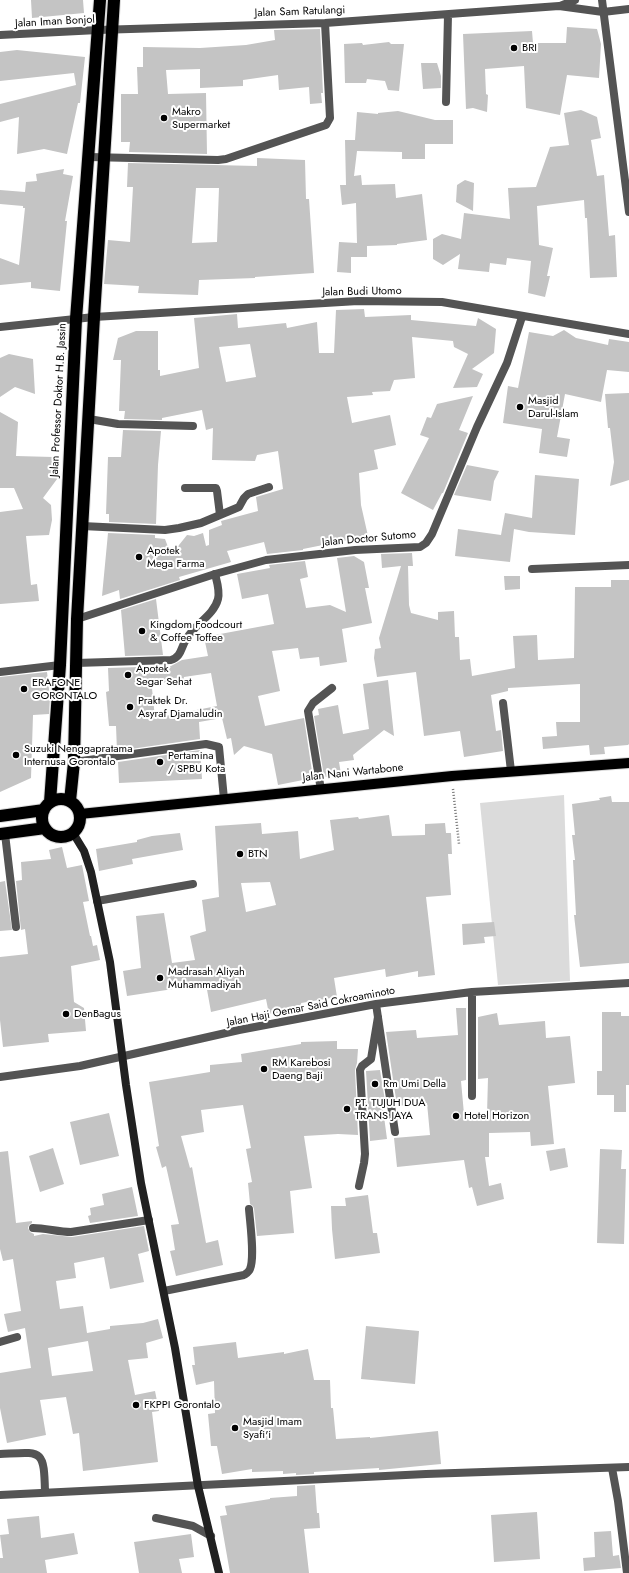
<!DOCTYPE html>
<html>
<head>
<meta charset="utf-8">
<style>
	body { margin:0 }
	canvas { display:block; background:#fff }
</style>
</head>
<body>
<canvas width="629" height="1573"></canvas>
<script>
const ctx = document.querySelector('canvas').getContext('2d');
ctx.lineJoin = 'round';
function paint(path, color) { ctx.fillStyle = color; ctx.fill(path, 'evenodd'); }
function stroke(path, color, width, dash) { ctx.strokeStyle = color; ctx.lineWidth = width; ctx.lineCap = dash ? 'butt' : 'round'; ctx.setLineDash(dash || []); ctx.stroke(path); }
function write(font, color, halo, rows, align = 'center') {
  ctx.font = font + ' Jost,sans-serif'; ctx.lineWidth = 4; ctx.setLineDash([]); ctx.textBaseline = 'middle'; ctx.strokeStyle = halo; ctx.fillStyle = color; for (const [text, x, y, turn = 0] of rows) {
    ctx.save(); ctx.translate(x, y); ctx.rotate((+turn || 0) * Math.PI / 180); ctx.textAlign = isNaN(turn) ? turn : align; if (halo) ctx.strokeText(text, 0, 0); ctx.fillText(text, 0, 0); ctx.restore();
  }
}
const green = new Path2D(`
	M564 795 570 981 498 985 480 803Z`);
const building = new Path2D(`
	M31 0H83L84 13 32 18Z
	M567 27 597 29 601 44 599 78 567 75 560 115 526 108 524 66 485 69 486 94 488 95 487 112 473 108 466 109 463 34 532 31 533 43H566Z
	M320 29 323 93H321L322 103 310 104 309 87 279 90 278 75 243 80V86L200 88V69L166 70 168 94 206 93 207 154 129 152 130 142H121V94H138L137 67H143V47L200 48 246 45 275 40 274 30Z
	M389 42 391 44H404L399 91 388 90 385 81 367 79 366 83H345L344 44 362 43 363 45Z
	M17 50 85 57 80 103H78L67 154 44 149 17 154 19 117 0 122V104L76 85 74 73 0 81V52Z
	M421 63H437L441 76V88L423 89Z
	M581 110 597 117 601 138 591 140 597 176 604 175 609 236 615 235 617 277 590 278 587 218H585L584 200 537 206 539 245 553 248 547 276H550L545 297 528 293 531 261 507 258 506 265 490 263 489 272 458 269 460 254 443 265 433 259V239L442 234 461 239 464 213 510 219 508 188 536 187 550 147 569 145 564 113Z
	M398 111 435 120H453V144H425V159H402V152L357 151 354 176 361 175 362 185 395 184 396 198 422 194 427 240 397 244V245L367 246V257H351V273L337 272 339 242 357 243 356 203 342 205 340 185H346L345 140H355L357 112 378 114V113Z
	M257 158 305 160 306 199H309L314 273 255 277V278L199 280 198 295 138 293 139 286 104 284 108 240 130 242 133 187H127L128 163 257 166ZM196 188H219L217 242 192 243Z
	M64 169 63 174 73 176 65 221H67L60 291 31 288V282L0 285V258L19 265 25 208H23V206L0 204V190L25 192 26 182 37 181 36 174Z
	M465 180 474 183 473 211 456 202 457 185Z
	M364 309 365 317 411 315V320L476 326 478 318 496 329 494 353 472 369 483 374 477 387 453 388 468 354 454 347 453 341 412 337 415 378 394 380 390 391 372 392 373 395 347 397 352 423 390 415 396 445 374 450 378 469 359 473 361 505 368 536 303 549V550L267 554 264 542 227 551 231 562 179 577 180 580 120 599 119 590 102 596 108 533 155 535V538L165 539 171 555 187 535 194 536 203 533 206 546 209 545V530L222 525 221 521 258 511 256 497 283 489 278 451 257 455 255 461 212 460 213 428 206 430 202 410 162 418V420L124 419 125 411H119L121 360H113L118 338 136 331H158V370H160V376L199 368 194 318 237 314 238 328 286 323 287 328 317 322 319 353H334L336 310ZM250 344 256 377 226 382 219 347Z
	M564 330 576 338 608 345 609 339 629 342V372L607 370 601 402 565 394 557 437 570 439 567 457 539 453 542 429 503 423 508 386 518 388 529 332 553 336Z
	M9 354 33 359 35 394 15 387 0 397V358Z
	M629 393V480L610 486 614 462 610 428H608L605 394Z
	M473 396 459 430 468 433 443 493H442L433 510 401 493 429 438 420 435 427 417 431 418 437 404Z
	M0 412 18 422 16 456 53 457 60 475 43 498 51 505 52 520 49 535 26 536 31 585 37 584 39 601 0 604V512L23 509 14 488H0Z
	M123 430 161 431 158 465 156 524 109 522V514H106L108 457H121Z
	M467 465 499 471 494 481 491 501 454 495Z
	M535 475 579 479 575 535 529 532 514 529 510 562 455 556 458 529 501 535 505 513 532 518Z
	M412 553 413 566H408L409 605 411 613 438 620V612L454 611 455 637H459L460 660 470 659 472 676 515 668 513 636 537 635 538 660 574 658 575 587H611V580H629V744L628 745 604 747 605 754 590 755 589 745 543 749 542 737 557 736 556 722H580V684L508 688V691L491 695 496 731 501 730 503 751 464 757 460 731 424 736 416 672 377 677 374 658 375 649 381 648 379 638 401 566 382 568 381 554Z
	M354 556 364 562 369 588H365L372 623 342 629 347 662 320 666 319 657 300 659 298 648 272 651 280 691 258 696 265 726 304 718 313 778 278 785 272 754 244 746 234 755 231 738 227 739 222 718 199 722 200 739 117 751 116 726H109L106 692 109 691 108 668 171 666 182 660 208 656 204 637 274 624 268 594 242 599 237 574 270 568 269 565 305 561 308 577 300 579 306 608 330 605 346 612 337 558ZM211 673 217 706 155 718 151 679 174 685 183 683 184 677Z
	M504 576H520V589L505 590Z
	M156 599 163 655 125 656 121 610Z
	M47 672 50 698 49 714 33 715 31 778 0 792V677Z
	M388 680 394 736 384 730 353 755 354 760 339 762 341 774 326 777 324 776 314 716 319 715 318 709 338 705 343 734 369 729 363 684Z
	M200 750 202 779 119 783 118 762Z
	M611 796 612 802H629V963L580 967 574 915H576L573 860H575L572 835H575L572 804 600 800 599 798Z
	M389 815 392 836 425 835V824L445 823 446 833H451L452 854H448L451 895 426 897 435 975 418 977V971L386 977 385 969 334 978 337 997 301 1003 302 1009 269 1014 266 999 211 1012 206 984 127 996 123 971 141 968 136 916 164 913 172 963 195 960 190 936 206 931 202 900 219 897 215 826 261 823 262 834 298 831 300 859 334 850 330 820 358 817 359 819ZM270 882 276 905 246 912 241 883Z
	M180 833 183 850 132 859 133 864 99 871 96 849 137 842V840L152 836Z
	M62 847 67 868 82 865 89 901 83 902 90 936H91L93 946 97 945 100 960 71 966 74 1002 84 1008 86 1031 48 1034 49 1042 3 1047 0 1020V957L28 954 25 929 21 930 16 881 22 880 21 862 51 859 49 850Z
	M5 881 12 930 0 931V882Z
	M494 922 496 936 484 937 485 943 463 945 462 924Z
	M456 1008H466V1080L461 1081 464 1114H487L488 1078 478 1079V1017L497 1013 499 1025 545 1021 546 1038 570 1036 575 1083 548 1086 554 1144 531 1146 530 1132 489 1133V1157H485L489 1186 501 1183 504 1199 477 1206 472 1187 469 1188 464 1160 397 1167 394 1138 430 1135 427 1103 397 1106 386 1032 416 1030 417 1038 458 1035Z
	M602 1012H621V1016H629V1085H626V1112H614V1095H597V1071H602Z
	M337 1041V1049H358L357 1063 355 1070 358 1135 338 1134 304 1136 312 1188 290 1191 294 1233 257 1236 254 1209 253 1206 250 1204 248 1183 252 1182 246 1149 251 1148 243 1105 201 1110 204 1132 181 1136 190 1168 192 1167 206 1243 218 1240 223 1265 176 1276 170 1251 175 1250 171 1225 179 1224 166 1166 162 1168 156 1147 159 1146 149 1082 210 1072V1065L242 1062 241 1054 301 1044V1042Z
	M380 1070 386 1107 383 1109 387 1139 370 1141 366 1071Z
	M109 1113 119 1156 80 1165 70 1122Z
	M53 1148 64 1184 40 1192 29 1156Z
	M565 1148 568 1167 550 1171 546 1151Z
	M600 1149 622 1150 621 1169H626L624 1244 597 1243Z
	M8 1151 16 1223 32 1221V1223L29 1225 28 1228 30 1232 34 1234V1236L43 1234 72 1237 144 1226 149 1251 138 1254 144 1282 110 1289 104 1257 74 1263 76 1278 56 1281 60 1309 83 1306 87 1333 110 1329V1326L143 1323 158 1319 163 1338 146 1343 148 1358 128 1360 135 1395 155 1391 159 1411 152 1412 158 1462 83 1471 79 1433 73 1434 66 1397 40 1400 46 1435 7 1443 0 1408V1373L31 1368 25 1328 8 1332 4 1314 21 1311 13 1259 3 1261 0 1249V1152ZM88 1341 93 1371 52 1376 48 1348Z
	M132 1187 138 1216 90 1223 88 1216 91 1215 90 1208 104 1205 102 1194Z
	M368 1195 373 1233H377L380 1253 335 1259 332 1229 331 1206H346L345 1198Z
	M366 1326 419 1331 415 1384 361 1379Z
	M236 1342 238 1358 284 1352V1354L308 1349 314 1380H330L331 1408H333L336 1439 370 1437V1438L438 1431 441 1464 379 1470V1468L314 1472V1474L296 1475V1473L283 1474V1471L252 1472V1469L222 1474 217 1446H211L208 1414 215 1413 214 1381 196 1385 192 1365H195L193 1347Z
	M315 1485 317 1513H319L320 1528 304 1529 309 1573H230L220 1516 227 1515 225 1506 270 1499V1498L297 1496V1486Z
	M537 1512 540 1559 494 1562 491 1515Z
	M39 1516 41 1538 74 1533 78 1554 45 1560 47 1573H0V1558H3L0 1535 9 1534 7 1519Z
	M611 1531 613 1556 619 1555 621 1568 584 1571 583 1558 595 1557 594 1532Z
	M191 1534 194 1557 179 1559 182 1573H139L134 1542Z`);
const path = new Path2D(`
	M453 789 459 844`);
const lane = new Path2D(`
	M185 488H216L217 491 220 515
	M82 526 165 530 179 528 201 523 239 507 244 498 248 494 269 487
	M76 663 171 660C182 657 181 646 187 638 195 624 214 615 218 599 220 591 217 582 215 574
	M503 703 511 771
	M74 762 206 744 219 747 224 799
	M5 834 16 927
	M97 901 193 884
	M156 1518 193 1526 211 1536`);
const street = new Path2D(`
	M602 0 629 212
	M560 6 575 0
	M0 35 98 30 325 23 559 6 603 12 629 9
	M446 102 448 15
	M89 157 218 160 226 159 326 125 330 118 325 23
	M0 327 94 317 358 301 442 302 629 334
	M89 419 118 424 193 426
	M532 569 629 565
	M77 619 215 574 266 560 355 550 420 547 426 543 432 534 477 427 507 363 522 317
	M0 672 60 665
	M321 790 308 711 313 703 332 688
	M376 1004 395 1132
	M0 1077 80 1066 239 1030 376 1004 472 992 629 983
	M472 1096V992
	M359 1186 364 1163 365 1154 360 1070 362 1066 371 1059 378 1017
	M33 1228C46 1228 58 1232 71 1232L149 1220
	M164 1291 244 1275C247 1273 249 1272 250 1269 255 1257 250 1223 249 1209
	M0 1342 17 1337
	M0 1454C42 1452 44 1448 45 1492
	M612 1468 618 1501 627 1573
	M0 1495 426 1474 629 1467`);
const secondary = new Path2D(`
	M73 833 84 851 91 872 110 962 126 1085 141 1183 175 1348 198 1486 219 1573`);
const primary = new Path2D(`
	M80 814 452 776 629 763`);
const highway = new Path2D(`
	M42 818a19 19 0 1 1 38 0a19 19 0 1 1-38 0Z
	M70 801 74 762 77 619 94 317 114 0
	M50 802 60 665 76 319 100 0
	M0 816 44 810
	M0 834 45 828`);
const markers = [
	[514,48,4,"#000"],
	[164,118,4,"#000"],
	[520,407,4,"#000"],
	[139,557,4,"#000"],
	[142,631,4,"#000"],
	[128,675,4,"#000"],
	[24,689,4,"#000"],
	[130,707,4,"#000"],
	[16,755,4,"#000"],
	[160,762,4,"#000"],
	[240,854,4,"#000"],
	[160,978,4,"#000"],
	[66,1014,4,"#000"],
	[264,1069,4,"#000"],
	[375,1084,4,"#000"],
	[347,1109,4,"#000"],
	[456,1116,4,"#000"],
	[136,1405,4,"#000"],
	[235,1428,4,"#000"]
];
const streetNames = [
	["Jalan Sam Ratulangi",300,12,-2],
	["Jalan Iman Bonjol",55,22,-3],
	["Jalan Budi Utomo",362,292,-1],
	["Jalan Professor Doktor H.B. Jassin",59,400,-87],
	["Jalan Doctor Sutomo",369,539,-5],
	["Jalan Nani Wartabone",353,773,-6],
	["Jalan Haji Oemar Said Cokroaminoto",311,1007,-11]
];
const poiNames = [
	["BRI",522,48],
	["Makro",172,112],
	["Supermarket",172,125],
	["Masjid",528,401],
	["Darul-Islam",528,414],
	["Apotek",147,551],
	["Mega Farma",147,564],
	["Kingdom Foodcourt",150,625],
	["& Coffee Toffee",150,638],
	["Apotek",136,669],
	["Segar Sehat",136,682],
	["ERAFONE",32,683],
	["GORONTALO",32,696],
	["Praktek Dr.",138,701],
	["Asyraf Djamaludin",138,714],
	["Suzuki Nenggapratama",24,749],
	["Internusa Gorontalo",24,762],
	["Pertamina",168,756],
	["/ SPBU Kota",168,769],
	["BTN",248,854],
	["Madrasah Aliyah",168,972],
	["Muhammadiyah",168,985],
	["DenBagus",74,1014],
	["RM Karebosi",272,1063],
	["Daeng Baji",272,1076],
	["Rm Umi Della",383,1084],
	["PT. TUJUH DUA",355,1103],
	["TRANS JAYA",355,1116],
	["Hotel Horizon",464,1116],
	["FKPPI Gorontalo",144,1405],
	["Masjid Imam",243,1422],
	["Syafi'i",243,1435]
];
paint(green, '#dbdbdb');
paint(building, '#c4c4c4');
stroke(primary, '#dbdbdb', 12);
stroke(highway, '#dbdbdb', 14);
stroke(path, '#767676', 2.5, [1, 2]);
stroke(lane, '#545454', 8);
stroke(street, '#545454', 8);
stroke(secondary, '#212121', 8);
stroke(primary, '#000', 10);
stroke(highway, '#000', 12);
for (const [x, y, r, color] of markers) { const dot = new Path2D(); dot.arc(x, y, r, 0, 2 * Math.PI); ctx.fillStyle = color; ctx.fill(dot); stroke(dot, '#fff', 1.5); }
write('11px', '#000', '#fff', streetNames);
write('11px', '#000', '#fff', poiNames, 'left');
</script>
</body>
</html>
